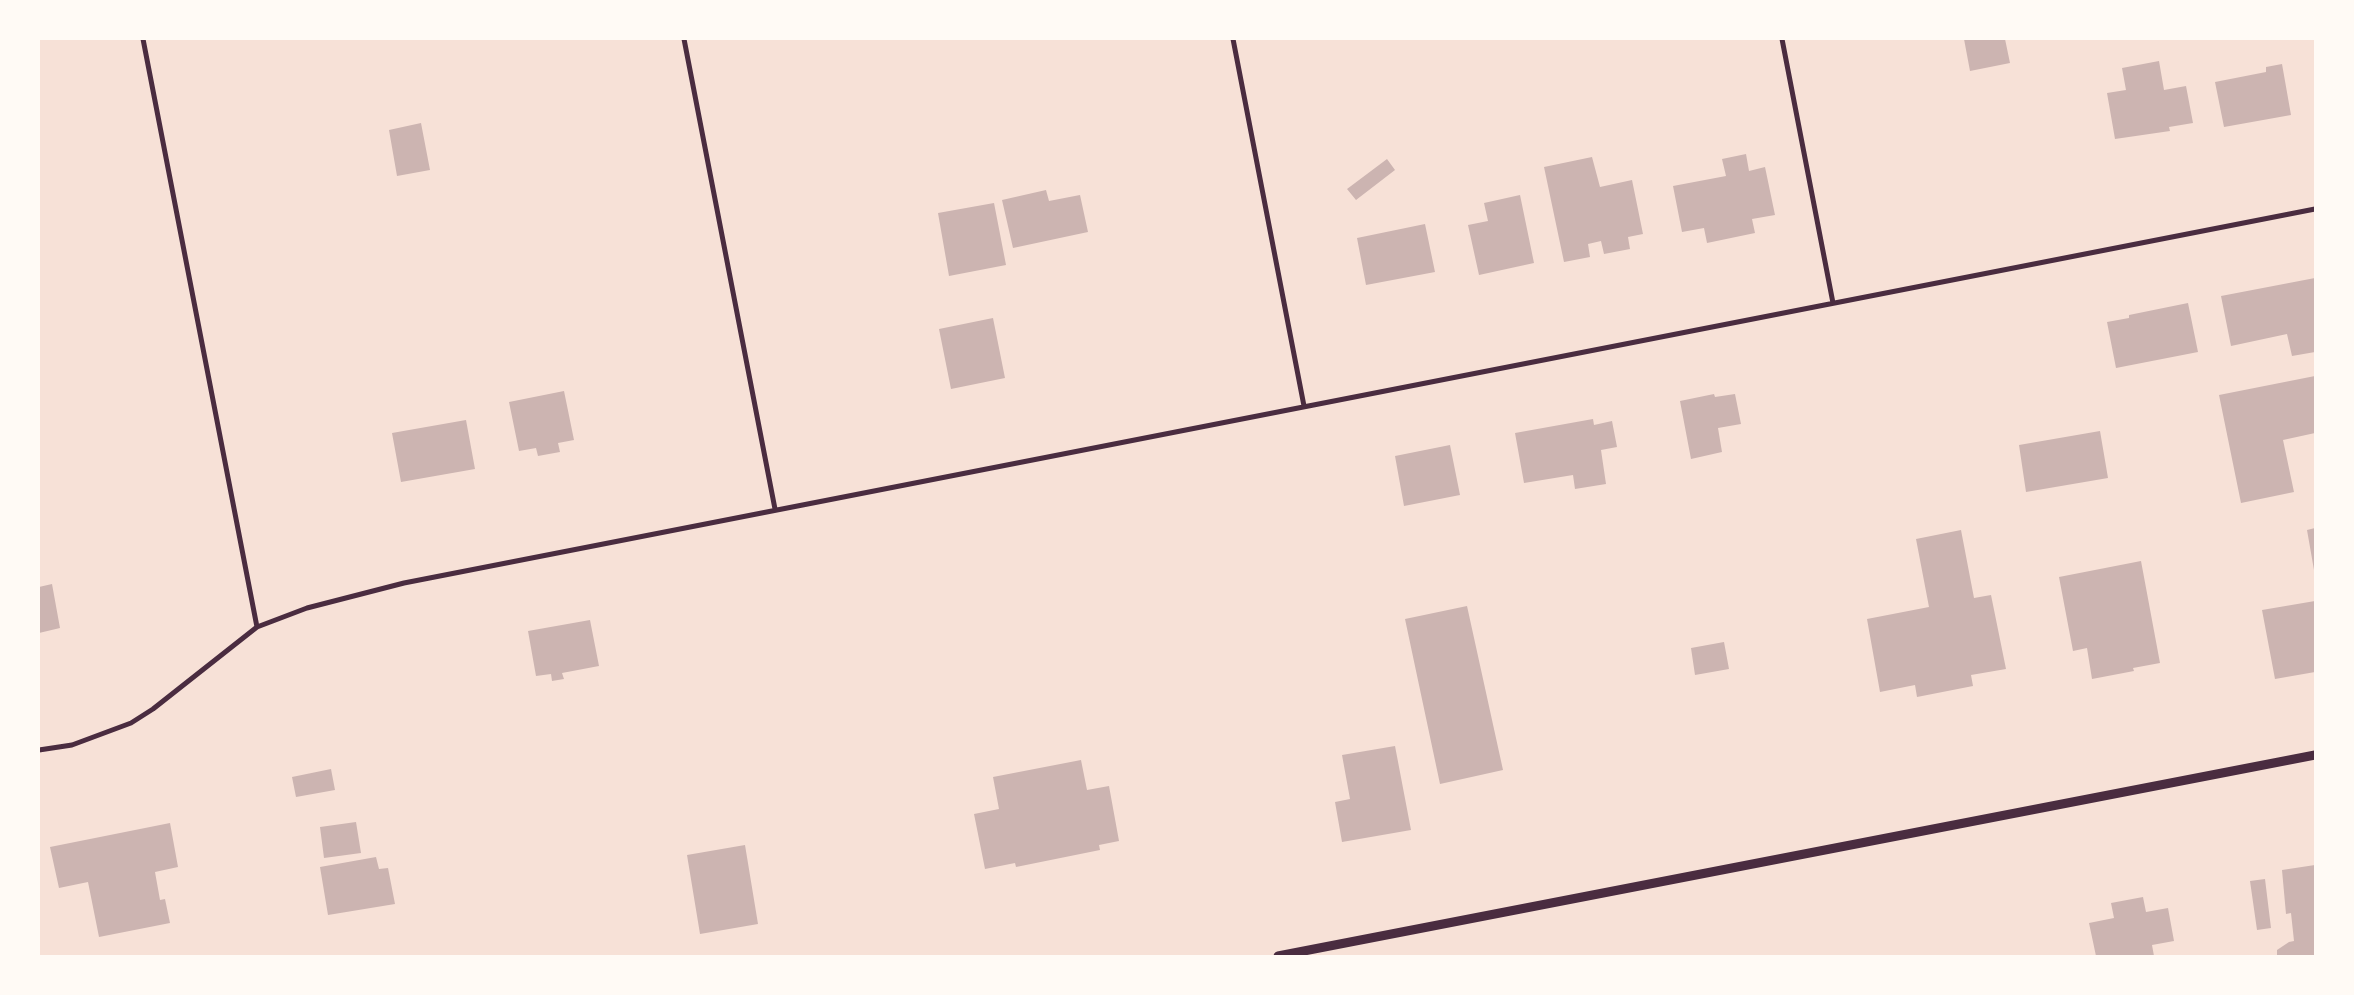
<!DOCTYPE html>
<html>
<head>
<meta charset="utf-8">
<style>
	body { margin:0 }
	#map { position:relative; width:2354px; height:995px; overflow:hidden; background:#f7e1d7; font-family:Lato,sans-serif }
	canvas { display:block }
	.frame { position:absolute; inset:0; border:40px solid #fffaf5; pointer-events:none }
</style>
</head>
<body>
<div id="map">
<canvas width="2354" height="995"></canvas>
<div class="frame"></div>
</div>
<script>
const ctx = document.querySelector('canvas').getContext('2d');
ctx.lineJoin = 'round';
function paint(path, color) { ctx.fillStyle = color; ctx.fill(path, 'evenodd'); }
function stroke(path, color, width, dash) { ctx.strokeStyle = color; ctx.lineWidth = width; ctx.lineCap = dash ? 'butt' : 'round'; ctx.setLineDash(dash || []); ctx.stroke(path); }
const building = new Path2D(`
	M1964 39H2005L2010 63 1970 71Z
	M2159 61 2164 90 2186 86 2193 123 2169 127 2170 131 2115 139 2107 93 2126 90 2122 68Z
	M2282 64 2291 115 2224 127 2215 82 2266 72V67Z
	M421 123 430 170 397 176 389 130Z
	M1746 154 1749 171 1765 167 1775 215 1752 219 1755 233 1707 243 1704 228 1682 232 1673 186 1726 176 1722 159Z
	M1592 157 1600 187 1632 180 1643 234 1628 237 1630 249 1604 254 1601 241 1588 244 1590 257 1564 262 1544 167Z
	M1387 159 1395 170 1356 200 1347 189Z
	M1046 190 1049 201 1080 195 1088 232 1013 248 1002 200Z
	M1520 195 1534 263 1479 275 1468 225 1488 221 1484 203Z
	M994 203 1006 265 949 276 938 213Z
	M1425 224 1435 272 1366 285 1357 238Z
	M2315 278V352L2292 356 2287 334 2231 346 2221 296Z
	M2188 303 2198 352 2116 368 2107 322 2129 318V315Z
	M993 318 1005 378 951 389 939 329Z
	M2315 376V433L2283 440 2294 492 2241 503 2219 395Z
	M564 391 574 440 558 443 560 452 538 456 536 448 519 451 509 402Z
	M1714 394 1715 397 1735 394 1741 424 1718 428 1722 452 1691 459 1680 401Z
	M1593 419 1594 425 1612 421 1617 447 1601 450 1606 484 1575 489 1573 475 1524 483 1515 433Z
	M466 420 475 469 401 482 392 433Z
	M2100 431 2108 478 2026 492 2019 445Z
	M1450 445 1460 495 1404 506 1395 456Z
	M2315 528V570H2314L2307 530Z
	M1961 530 1974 598 1991 595 2006 669 1971 675 1973 686 1917 697 1915 685 1880 692 1867 619 1929 607 1916 539Z
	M2141 561 2160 663 2133 668 2134 671 2092 679 2087 648 2073 651 2059 577Z
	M52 584 60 628 39 633V587Z
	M2315 601V672L2275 679 2262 610Z
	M1467 606 1503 770 1440 784 1405 619Z
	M590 620 599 666 562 673 564 679 552 681 551 674 536 676 528 631Z
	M1724 642 1729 669 1695 675 1691 648Z
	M1395 746 1411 830 1342 842 1335 802 1350 799 1342 755Z
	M1081 760 1087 790 1109 786 1119 841 1099 845 1100 850 1016 867 1015 863 985 869 974 814 999 809 993 777Z
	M331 769 335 790 296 797 292 777Z
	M356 822 361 853 324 858 320 827Z
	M170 823 178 867 155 872 160 900 165 899 170 923 99 937 88 882 59 888 50 847Z
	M745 845 758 924 700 934 687 855Z
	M376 857 379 869 388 868 395 904 328 915 320 867Z
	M2315 865V956H2277V950L2289 942 2294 941 2291 913 2286 914 2282 870Z
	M2265 879 2271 928 2257 930 2250 881Z
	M2143 897 2146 912 2168 908 2174 941 2152 945 2154 956H2096L2089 923 2114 918 2111 903Z`);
const minor = new Path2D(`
	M143 39 257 627
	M684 39 775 509
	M1233 39 1304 406
	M1782 39 1833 303
	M39 750 72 745 131 723 153 709 257 627 307 608 404 583 2315 209`);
const tertiary = new Path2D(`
	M1278 956 2315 755`);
paint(building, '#ccb4b1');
stroke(minor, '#4a2c40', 5);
stroke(tertiary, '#4a2c40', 9);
</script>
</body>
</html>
